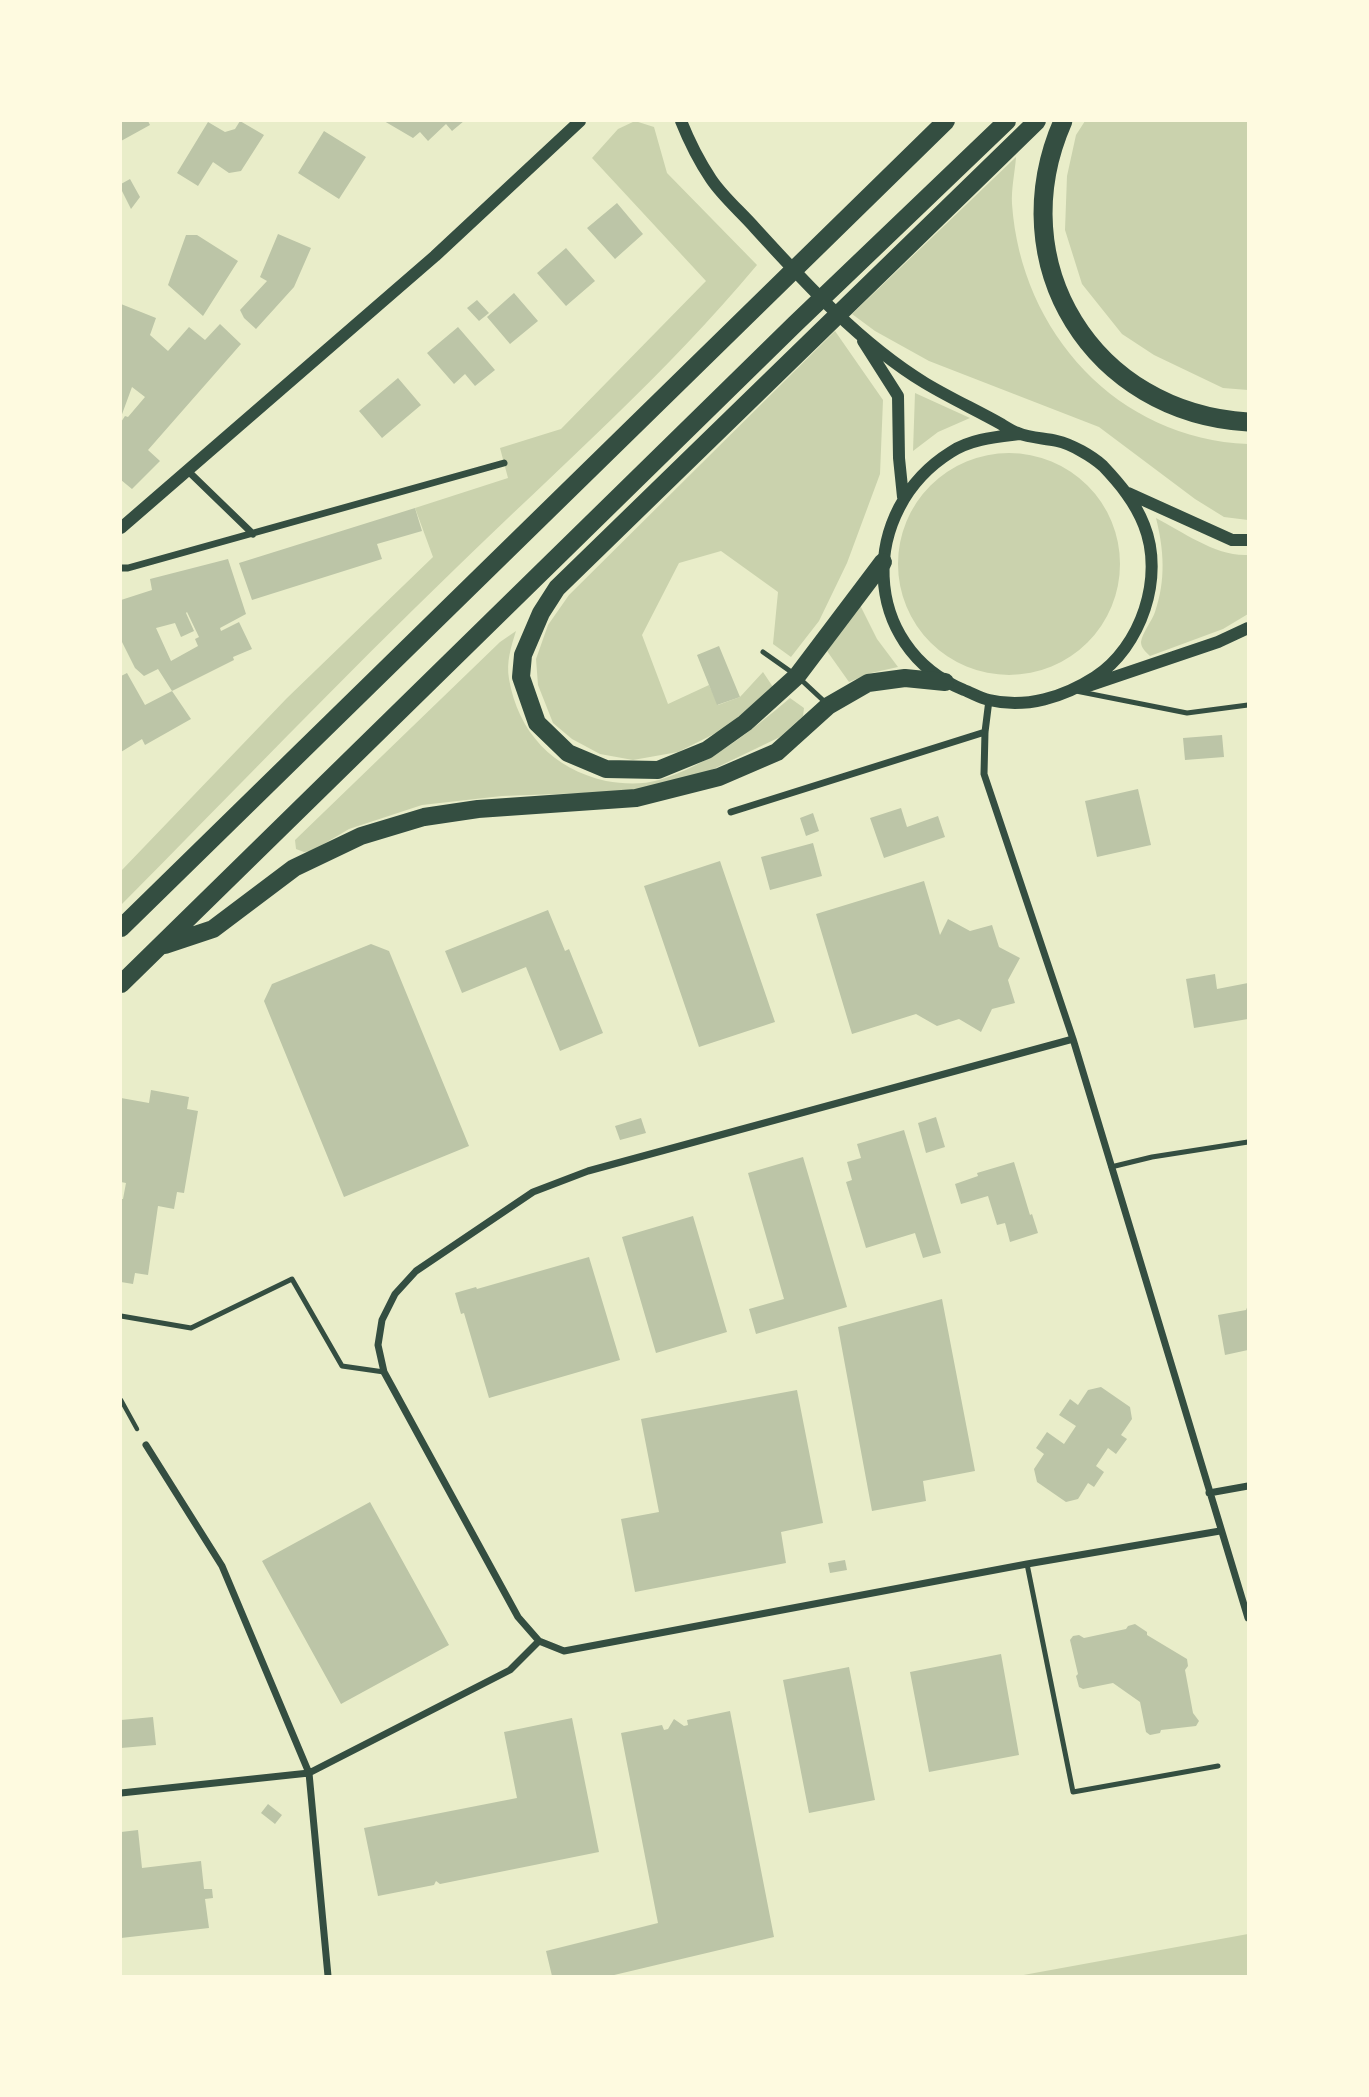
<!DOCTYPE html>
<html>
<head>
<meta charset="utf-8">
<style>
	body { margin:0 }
	#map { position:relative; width:1369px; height:2097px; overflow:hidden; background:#e9edc9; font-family:"Golos Text",sans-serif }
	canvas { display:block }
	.frame { position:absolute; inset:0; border:122px solid #fefae0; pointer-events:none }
</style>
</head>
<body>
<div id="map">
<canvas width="1369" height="2097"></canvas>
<div class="frame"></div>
</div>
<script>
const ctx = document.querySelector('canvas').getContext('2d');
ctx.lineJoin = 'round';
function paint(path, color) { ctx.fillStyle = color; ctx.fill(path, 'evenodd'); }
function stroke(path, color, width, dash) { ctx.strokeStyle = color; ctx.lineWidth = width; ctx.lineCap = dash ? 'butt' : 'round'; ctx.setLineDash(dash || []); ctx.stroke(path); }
const green = new Path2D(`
	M635 121 654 127 667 173 757 265C666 374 558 469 456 568 342 678 232 793 121 905V871L287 698 433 557 415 508 508 478 500 448 561 429 706 281 592 158 618 129Z
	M1085 121H1248V390L1223 388 1154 355 1122 334 1082 284 1065 230 1067 176 1076 135Z
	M1016 157C1015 172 1011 189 1012 204 1021 333 1118 439 1248 444V520L1224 517 1195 499 1099 427 929 361 875 331 852 314Z
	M835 331 883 400 880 474 847 563 819 621 791 657 773 644 778 592 721 551 679 563 642 635 668 704 709 685 718 705 740 697 763 672 773 687 724 729 678 752 633 760 600 754 572 739 553 723 538 685 536 659 548 625 569 595Z
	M915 393 970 418 938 432 913 451Z
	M898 564a111 111 0 1 1 222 0a111 111 0 1 1-222 0Z
	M1156 518C1183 532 1217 557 1248 555V614L1223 629 1150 656C1146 652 1141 648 1141 642 1142 633 1152 621 1155 612 1166 580 1164 550 1156 518Z
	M859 603 877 639 898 667 871 673 849 682 827 651Z
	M516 631C511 647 506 662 509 679 518 732 553 769 606 781 623 784 642 785 659 780 709 765 751 731 790 698L804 708 803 716 780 737 701 775 638 791 502 796 422 805 349 829 312 851 304 852 296 849 295 840 500 642Z
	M1248 1934V1976H1018Z`);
const building = new Path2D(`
	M121 121H148L150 125 121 141Z
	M240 121 264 135 241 171 229 173 213 162 198 186 177 173 208 122 225 132 235 129Z
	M384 121H464L452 131 446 124 428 141 420 132 413 138Z
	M324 131 366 157 339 199 298 173Z
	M130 179 140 197 131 209 121 189V184Z
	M617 203 643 234 615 259 587 228Z
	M278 234 311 248 294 287 256 329 244 318 240 310 267 281 260 277Z
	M186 235H197L238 261 203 316 168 285Z
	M566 248 595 281 566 306 537 273Z
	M514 293 538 321 510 344 487 317Z
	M477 300 489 313 479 321 467 308Z
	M121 304 156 318 150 335 168 351 189 327 205 340 220 324 241 344 148 450 160 461 132 489 121 480V422L125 416 128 417 145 397 132 387 121 417Z
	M458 327 495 370 475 386 465 374 454 384 427 353Z
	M398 378 421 405 382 438 359 411Z
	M415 508 422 531 377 544 382 559 252 600 239 563Z
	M228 559 246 614 220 628 221 631 239 622 252 649 233 657 234 660 172 691 158 669 144 676 135 668 121 640V600L152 590 150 579ZM187 612 199 637 195 639 198 646 171 661 156 628 175 623 181 637 194 631 186 613Z
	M719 646 740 697 717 705 697 655Z
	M127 673 145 705 172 691 191 719 145 745 142 739 121 752V676Z
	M1222 735 1224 757 1185 760 1183 738Z
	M1138 789 1151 845 1097 857 1085 801Z
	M901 808 907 827 938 816 945 837 884 858 870 818Z
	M813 813 819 831 806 836 800 818Z
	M813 843 822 876 770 890 761 857Z
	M720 861 775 1022 699 1047 644 886Z
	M924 881 940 935 948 919 970 931 992 925 999 947 1020 958 1008 980 1015 1003 992 1009 981 1032 959 1019 937 1026 916 1014 852 1034 816 914Z
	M548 910 565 951 569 949 603 1033 560 1051 526 967 462 993 445 951Z
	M371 944 389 951 469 1146 344 1197 264 1001 272 984Z
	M1215 974 1217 989 1248 983V1019L1194 1028 1186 979Z
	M151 1090 189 1097 187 1109 198 1111 184 1193 177 1192 174 1209 158 1206 148 1275 135 1273 133 1284 121 1282V1199H123L126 1183 121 1182V1098L149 1103Z
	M936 1117 945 1147 926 1153 918 1123Z
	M641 1118 646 1133 620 1140 615 1126Z
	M904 1130 941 1253 923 1258 915 1233 866 1248 846 1182 852 1180 847 1162 861 1158 857 1144Z
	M803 1157 847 1307 756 1334 749 1309 784 1299 748 1173Z
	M1014 1162 1030 1215 1032 1214 1038 1233 1010 1242 1005 1223 997 1225 988 1196 961 1204 955 1184 978 1176 977 1173Z
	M693 1216 727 1332 656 1353 622 1237Z
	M589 1257 620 1360 489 1398 464 1313 461 1314 455 1293 476 1287 477 1289Z
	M942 1299 975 1471 923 1481 926 1501 872 1511 838 1327Z
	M1248 1305V1350L1225 1355 1218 1315 1246 1310Z
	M1101 1387 1130 1407 1132 1419 1121 1435 1127 1439 1116 1454 1108 1448 1096 1466 1104 1472 1094 1487 1088 1483 1078 1499 1066 1502 1037 1482 1034 1469 1044 1454 1036 1448 1047 1432 1064 1444 1076 1426 1059 1415 1070 1399 1078 1405 1088 1390Z
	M797 1390 823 1523 781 1532 786 1563 635 1592 621 1519 659 1512 641 1419Z
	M370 1502 449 1645 341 1704 262 1561Z
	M845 1560 847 1570 830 1573 828 1563Z
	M1135 1624 1147 1632V1635L1187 1659 1188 1666 1185 1670 1193 1713 1199 1721 1196 1726 1161 1730 1160 1733 1150 1735 1146 1732 1140 1702 1113 1683 1083 1689 1079 1687 1076 1676 1078 1674 1070 1640 1073 1636 1079 1635 1084 1638 1126 1629 1128 1626Z
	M1001 1654 1019 1755 929 1772 910 1672Z
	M849 1667 875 1800 809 1813 783 1680Z
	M730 1711 774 1937 610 1976H552L546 1951 658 1923 621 1733 662 1725 664 1730 668 1729 674 1719 684 1726 688 1725 687 1720Z
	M153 1717 156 1745 121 1748V1720Z
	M572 1718 599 1852 440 1884 436 1881 434 1885 378 1896 364 1828 517 1798 504 1732Z
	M268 1804 282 1815 275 1824 261 1813Z
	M138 1830 142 1868 201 1861 204 1889H212L213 1898 205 1899 209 1928 121 1938V1832Z`);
const path = new Path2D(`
	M121 1400 137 1429`);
const service = new Path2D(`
	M763 652 797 676 826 703
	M1076 691 1187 713 1248 705
	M1111 1167 1152 1157 1248 1142
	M121 1316 191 1328 292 1279 342 1366 384 1372
	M1027 1564 1073 1792 1218 1766`);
const minor = new Path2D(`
	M188 471 253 534
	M121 568H128L504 463
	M989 700 985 732 984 774 1073 1039 1248 1618
	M731 812 985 732
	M146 1445 222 1566 309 1773 328 1976
	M1209 1493 1248 1486
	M539 1641 518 1617 384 1372 378 1345 382 1320 395 1294 416 1271 533 1192 588 1171 1073 1039
	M121 1793 309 1773 510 1670 539 1641 564 1651 1027 1564 1220 1531`);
const tertiary = new Path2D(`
	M681 121C689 141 699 161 711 179 723 197 741 212 755 228 806 284 861 344 925 383 950 398 976 410 1001 424 1006 427 1012 431 1018 433 1030 438 1044 438 1057 441 1071 444 1092 456 1103 466 1120 484 1135 502 1144 525 1165 577 1141 647 1095 677 1064 697 1026 709 989 700 980 698 972 693 964 690 860 647 858 510 951 452 971 439 996 437 1020 434
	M863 341 898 396 899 458 903 497
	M1128 493 1232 540H1248
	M121 528 435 256 580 121
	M1088 686 1218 642 1248 628`);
const primary = new Path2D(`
	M883 562 797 676 745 723 707 750 658 770 606 769 568 753 537 723 521 677 523 655 541 613 557 588 1037 121
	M121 928 946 121
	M165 945 213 929 294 868 361 836 424 817 478 809 636 798 719 777 777 752 828 706 868 683 905 678 945 682
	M121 984 795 324 1007 121`);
const trunk = new Path2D(`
	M1063 121C1000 264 1093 413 1248 422`);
paint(green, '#cad2ad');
paint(building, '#bcc5a7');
stroke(path, '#344e41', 4.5);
stroke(service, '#344e41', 5);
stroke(minor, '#344e41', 7);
stroke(tertiary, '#344e41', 12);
stroke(primary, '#344e41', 18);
stroke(trunk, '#344e41', 19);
</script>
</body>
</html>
